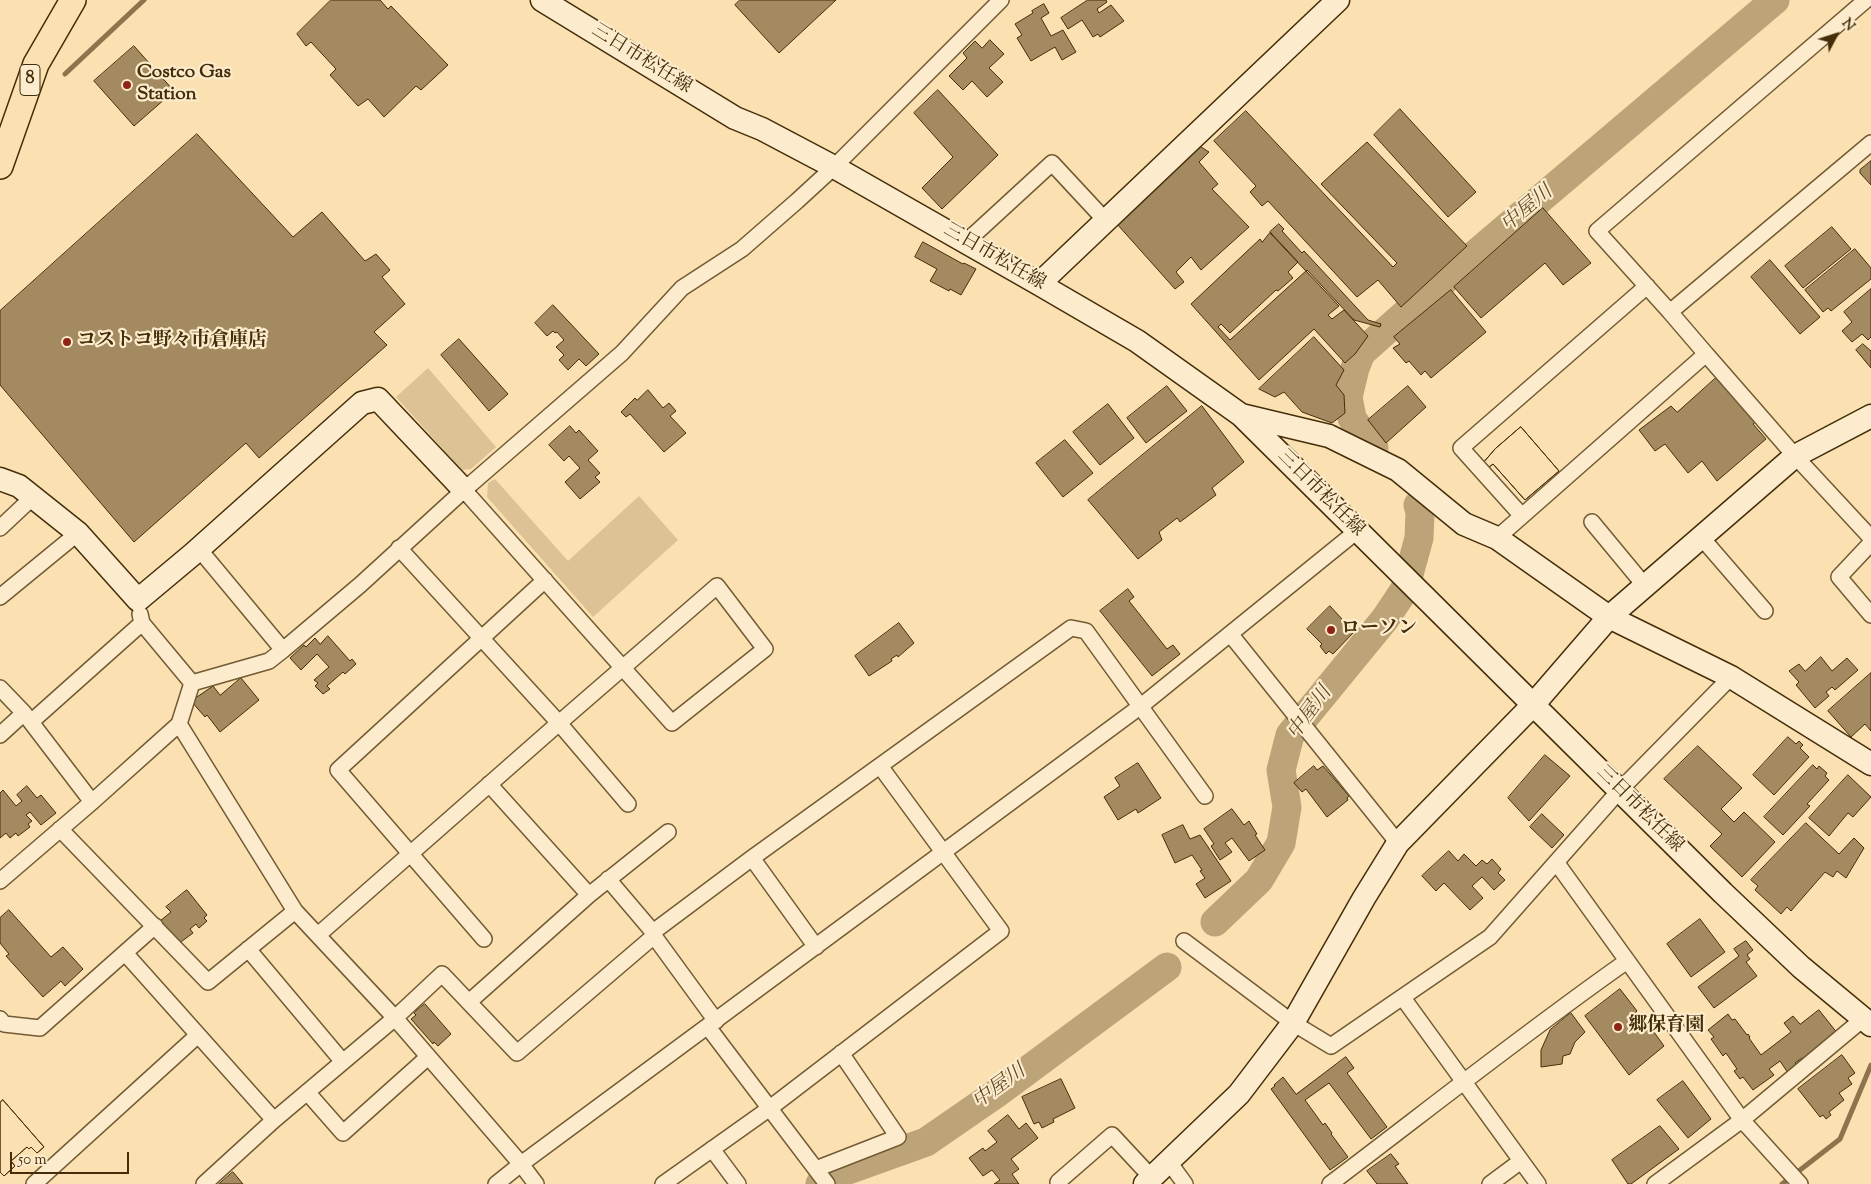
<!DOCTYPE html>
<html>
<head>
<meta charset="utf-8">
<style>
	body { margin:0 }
	#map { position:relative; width:1871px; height:1184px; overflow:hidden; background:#fbe0b1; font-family:"Sorts Mill Goudy",serif }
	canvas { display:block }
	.north { position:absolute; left:1811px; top:10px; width:50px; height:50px; -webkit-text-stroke:4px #fcebcc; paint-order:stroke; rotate:50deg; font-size:14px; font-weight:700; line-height:20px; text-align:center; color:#442d09 }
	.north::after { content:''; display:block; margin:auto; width:18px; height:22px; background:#442d09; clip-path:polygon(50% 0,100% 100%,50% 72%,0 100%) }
	.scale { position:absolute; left:10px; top:1152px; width:119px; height:22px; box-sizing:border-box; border:2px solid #442d09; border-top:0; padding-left:6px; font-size:15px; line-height:18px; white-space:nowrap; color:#442d09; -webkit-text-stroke:4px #fcebcc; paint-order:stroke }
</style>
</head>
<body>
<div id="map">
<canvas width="1871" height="1184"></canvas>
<div class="north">N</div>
<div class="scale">50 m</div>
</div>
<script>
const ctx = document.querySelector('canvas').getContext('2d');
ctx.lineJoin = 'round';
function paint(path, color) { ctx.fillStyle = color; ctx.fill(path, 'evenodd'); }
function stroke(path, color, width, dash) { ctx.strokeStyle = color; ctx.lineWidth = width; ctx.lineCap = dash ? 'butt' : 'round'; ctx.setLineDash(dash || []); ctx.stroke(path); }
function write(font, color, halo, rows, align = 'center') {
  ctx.font = font + ' "Sorts Mill Goudy","Noto Serif JP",serif'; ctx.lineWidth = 4.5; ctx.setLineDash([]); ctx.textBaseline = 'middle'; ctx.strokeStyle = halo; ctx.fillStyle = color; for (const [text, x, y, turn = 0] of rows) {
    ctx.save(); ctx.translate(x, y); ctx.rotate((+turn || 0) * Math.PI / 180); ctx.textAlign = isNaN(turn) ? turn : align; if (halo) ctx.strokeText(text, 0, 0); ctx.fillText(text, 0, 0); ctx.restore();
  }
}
const green = new Path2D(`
	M428 368 496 447 471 469 462 470 396 397Z
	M495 479 568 561 639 496 678 540 593 617 487 497 488 483Z`);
const stream = new Path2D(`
	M65 74 144 0
	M1782 1184 1840 1139 1871 1065`);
const river = new Path2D(`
	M1374 448 1361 432 1352 418 1348 397 1355 368 1361 353 1414 306 1775 0
	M1215 922 1259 880 1281 843 1287 807 1281 770 1290 735 1385 619 1405 589 1419 538 1420 513 1418 505
	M820 1184 837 1174 926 1142 997 1093 1167 967`);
const building = new Path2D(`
	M331 0H380L388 9 391 6 448 65 421 90 416 86 384 117 368 99 358 106 330 75 336 69 311 42 306 46 297 34Z
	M740 0H836L779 53 735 5Z
	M1088 0H1106L1107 2 1097 9 1099 13 1111 5 1124 21 1100 37 1098 34 1093 37 1082 20 1068 29 1061 18Z
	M1044 4 1049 13 1041 18 1051 36 1063 30 1076 52 1062 60 1055 47 1031 61 1017 38 1022 35 1015 24 1033 13 1032 11Z
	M990 40 1004 54 989 68 1003 82 987 97 972 81 963 90 949 76 967 58 963 53 975 41 982 48Z
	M134 46 174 91 134 126 94 81Z
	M938 90 998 155 942 209 922 188 953 157 914 113Z
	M1400 109 1476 192 1448 217 1374 135Z
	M1246 111 1393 267 1397 263 1321 184 1367 142 1467 246 1401 307 1378 280 1357 297 1268 201 1262 206 1250 192 1256 186 1214 141Z
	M197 134 293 237 322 212 365 261 376 254 390 270 382 277 405 304 374 332 387 345 259 458 246 443 134 542 0 385V311Z
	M1201 147 1209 152 1199 162 1218 184 1212 189 1249 227 1201 270 1191 257 1176 272 1184 282 1175 289 1117 224Z
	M1871 161V185L1860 173V170Z
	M1543 208 1591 263 1563 285 1545 263 1481 318 1454 287Z
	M1279 224 1284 229 1282 231 1302 253 1304 251 1368 320 1381 324 1380 327 1354 320 1307 270 1230 340 1218 327 1221 324 1230 333 1276 290 1278 291 1293 278 1288 272 1298 262 1270 232Z
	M1832 227 1851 249 1803 288 1785 266Z
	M1270 233 1339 306 1328 315 1332 319 1344 310 1368 336 1355 354 1345 363 1314 329 1259 380 1191 304 1260 239 1262 242Z
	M923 242 963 264 964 263 976 269 961 295 950 289 949 291 930 281 937 269 915 257Z
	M1855 249 1871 268V279L1831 311 1828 308 1823 312 1805 290Z
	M1770 260 1820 317 1800 334 1751 277Z
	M1871 289V337L1868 340 1862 334 1852 342 1842 331 1852 322 1844 312Z
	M1451 290 1486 332 1431 378 1425 371 1421 375 1409 361 1406 363 1393 348 1400 344 1394 337Z
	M553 305 599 354 586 366 579 359 568 370 559 360 564 355 556 347 564 340 557 332 555 333 553 331 547 336 535 323Z
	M1314 337 1344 370 1336 385 1344 395 1345 413 1332 423 1302 412 1284 392 1275 397 1259 389Z
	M459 339 508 394 489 411 441 355Z
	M1863 344 1871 351V368L1856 350Z
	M1717 377 1758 420 1753 424 1766 439 1717 481 1702 461 1688 473 1665 444 1655 451 1639 430 1671 406 1677 412Z
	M1167 386 1187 411 1146 443 1127 418Z
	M1408 386 1426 407 1386 443 1368 420Z
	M648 390 663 408 669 403 676 411 670 416 686 433 664 452 630 414 626 417 621 412 635 398 637 400Z
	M1108 404 1134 438 1100 465 1073 432Z
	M1202 406 1244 462 1212 488 1216 495 1180 522 1177 518 1159 532 1162 540 1138 559 1088 500Z
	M570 426 576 433 579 430 598 451 588 460 600 473 595 477 600 482 580 499 565 482 580 468 569 456 564 461 549 445Z
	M1521 427 1559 471 1525 500 1493 464 1488 468 1483 463 1495 449Z
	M1521 427 1559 471 1525 500 1493 464 1488 468 1483 463 1495 449Z
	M1065 440 1093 473 1063 497 1036 463Z
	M1128 589 1134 597 1129 601 1167 649 1173 645 1180 654 1152 676 1100 611Z
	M1330 606 1354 632 1333 654 1329 651 1326 654 1320 646 1322 644 1307 629Z
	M899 623 914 643 898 657 897 655 891 659 892 661 869 676 855 656Z
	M328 636 350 661 352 659 356 664 345 674 343 672 327 686 330 689 323 694 315 686 318 683 314 680 329 667 317 654 301 670 290 658 304 645 306 647 315 638 320 644Z
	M1821 657 1832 671 1847 658 1858 670 1835 690 1832 687 1826 692 1829 696 1815 708 1796 685 1799 682 1789 671 1799 664 1805 671Z
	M1871 673V731L1865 724 1851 737 1828 711Z
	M241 678 259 700 220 732 207 715 205 717 191 701 213 686 220 695Z
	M1788 737 1796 744 1799 741 1803 745 1800 748 1809 757 1774 795 1753 775Z
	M1698 746 1742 788 1721 809 1734 822 1744 812 1775 842 1742 877 1710 846 1722 834 1664 779Z
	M1545 755 1570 776 1529 821 1508 798Z
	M1138 763 1161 798 1138 813 1136 809 1118 820 1104 797 1120 786 1115 778Z
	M1813 765 1817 769 1819 766 1827 773 1825 776 1829 780 1807 804 1810 806 1783 835 1764 817Z
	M1314 766 1317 770 1323 766 1349 796 1347 798 1348 800 1327 817 1306 789 1302 792 1294 783Z
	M1848 775 1871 797 1853 817 1848 813 1829 836 1809 818Z
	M27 786 37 798 41 795 56 813 41 825 30 812 26 815 32 821 28 824 30 827 18 836 16 833 10 838 6 833 0 838V793L3 790 16 806 22 801 17 795Z
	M1232 809 1244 825 1249 821 1257 834 1255 835 1265 850 1249 861 1232 838 1225 843 1232 852 1220 860 1211 846 1214 844 1204 829Z
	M1542 814 1564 835 1552 848 1530 827Z
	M1806 823 1839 854 1854 838 1864 848 1846 878 1837 871 1833 877 1825 872 1791 911 1787 907 1781 914 1755 890 1758 886 1751 880Z
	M1183 825 1190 839 1200 835 1231 881 1205 898 1196 884 1205 878 1200 871 1202 870 1192 855 1175 863 1162 835Z
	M1449 851 1458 861 1464 854 1476 866 1482 860 1487 864 1492 859 1501 869 1498 873 1505 880 1494 890 1482 877 1472 886 1483 898 1470 910 1444 883 1436 891 1422 876Z
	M187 890 207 915 204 918 207 921 199 928 196 924 190 929 193 933 178 944 160 921 171 912 166 907Z
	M9 910 51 957 63 947 83 969 65 986 61 981 43 997 6 956 9 954 0 943V918Z
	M1700 919 1725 952 1691 977 1667 944Z
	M1746 941 1753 950 1747 955 1750 959 1746 962 1757 976 1714 1008 1698 987 1739 956 1734 949Z
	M1620 989 1637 1011 1634 1014 1648 1031 1651 1028 1664 1046 1629 1075 1585 1016Z
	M425 1004 451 1034 438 1046 434 1042 433 1044 411 1019 416 1015 414 1013Z
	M1819 1010 1838 1034 1826 1045 1823 1042 1819 1045 1821 1049 1805 1061 1802 1058 1795 1063 1797 1066 1788 1073 1780 1061 1769 1069 1774 1075 1753 1090 1743 1077 1740 1079 1734 1071 1737 1069 1726 1053 1723 1056 1711 1039 1714 1037 1708 1030 1728 1014 1732 1020 1735 1019 1747 1035 1748 1034 1750 1037 1749 1038 1761 1055 1791 1032 1784 1023 1793 1016 1800 1024Z
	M1571 1013 1585 1032 1575 1042 1570 1054 1563 1056 1562 1064 1541 1067V1050L1550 1030Z
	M1842 1055 1855 1073 1848 1078 1852 1084 1839 1093 1844 1100 1829 1112 1831 1115 1826 1119 1823 1115 1820 1117 1798 1089Z
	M1346 1057 1354 1068 1347 1073 1387 1127 1371 1139 1329 1083 1305 1100 1323 1125 1325 1123 1332 1133 1331 1134 1348 1157 1330 1170 1271 1089 1275 1086 1274 1085 1283 1077 1296 1094Z
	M1061 1079 1075 1108 1053 1119 1054 1122 1042 1128 1039 1122 1034 1124 1022 1097Z
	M1683 1081 1711 1119 1688 1138 1657 1100Z
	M3 1100 44 1147 37 1153 31 1147 29 1149 27 1147 11 1161 15 1166 4 1176 0 1172V1103Z
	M3 1100 44 1147 37 1153 31 1147 29 1149 27 1147 11 1161 15 1166 4 1176 0 1172V1103Z
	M1008 1115 1019 1129 1026 1123 1038 1138 1011 1159 1019 1169 1012 1174 1019 1184H994L1000 1180 992 1170 983 1176 969 1158 983 1148 985 1151 997 1142 988 1131Z
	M1660 1126 1679 1149 1631 1184H1628L1612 1160Z
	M1391 1154 1399 1164 1395 1166 1408 1184H1377L1367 1171Z
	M233 1172 243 1184H219Z`);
const street = new Path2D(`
	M966 242 1052 163 1105 220
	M1670 312 1597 231 1866 0
	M1706 354 1670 312 1871 143
	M464 490C533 567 602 645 672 723L765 649 717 586 559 723 628 804
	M1522 516 1461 448 1647 286
	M1592 522 1645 586
	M0 528 33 497
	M1701 537 1765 611
	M1497 538 1706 354 1795 456 1871 538
	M1871 543 1839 577 1871 615
	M199 549 283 650
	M0 597 78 533
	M140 614 142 623 192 683
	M1231 635 1398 843
	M0 688 24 713 92 802
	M31 722 142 623
	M179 724 295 911 395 1018 521 1164 496 1184
	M0 735 24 713
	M489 784 589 895 668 832
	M60 829 208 982 295 911
	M752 858 816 947
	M1556 862 1742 1120 1800 1184
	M608 879 653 932
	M0 881 92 802 179 724 192 683 269 661 283 650 360 585 464 490 622 353 682 288 742 249 797 201 834 167 1001 0
	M318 935 559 723 399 548
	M484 939 338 770 545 580
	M1184 941 1293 1023 1331 1046 1490 937 1619 791 1731 677
	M248 949 343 1062
	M125 953 274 1120
	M1403 998 1538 1184
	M469 1002 589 895
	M0 1019 4 1024 40 1028 155 926
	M716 1021 654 936 653 932 752 858 1071 628 1086 631 1205 796
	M708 1027 827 1184
	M307 1092 343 1133 428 1057
	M712 1149 738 1184
	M1169 1162 1185 1184
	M816 1169 898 1137 841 1053
	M34 1184 198 1035
	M204 1184 274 1120 395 1018 442 974 517 1053 654 936
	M536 1184 521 1164 1141 706 1357 531
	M663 1184 770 1108 1001 931 880 766
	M1060 1184 1058 1182 1112 1135 1152 1178
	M1330 1184C1429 1109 1526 1032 1627 961
	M1490 1184 1521 1161
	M1655 1184 1742 1120 1863 1019`);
const secondary = new Path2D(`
	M542 0 735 118 762 129 834 167 1039 284 1137 341 1241 415 1723 893 1801 967 1871 1025
	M1039 284 1338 0
	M1241 415 1329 436 1398 470 1464 524 1497 538 1609 617 1731 677 1871 764
	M0 479 19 486 78 533 138 600 193 554 362 403 378 399 464 490
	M1145 1184 1239 1094 1293 1023 1364 898 1398 843 1533 705 1609 617 1795 456 1871 416`);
const primary = new Path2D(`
	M0 166 36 64 73 0`);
const markers = [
	[127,85,5,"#8f2418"],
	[67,342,5,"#8f2418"],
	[1331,630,5,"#8f2418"],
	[1618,1027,5,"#8f2418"]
];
const shields = [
	[30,80,20]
];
const shieldNames = [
	["8",30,80]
];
const streetNames = [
	["三日市松任線",641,60,32],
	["三日市松任線",994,258,30],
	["三日市松任線",1320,494,45],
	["三日市松任線",1639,810,45]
];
const poiNames = [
	["Costco Gas",137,74],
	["Station",137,96],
	["コストコ野々市倉庫店",77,342],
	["ローソン",1341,630],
	["郷保育園",1628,1027]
];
const waterNames = [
	["中屋川",1528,210,-40],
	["中屋川",1311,714,-54],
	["中屋川",1000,1088,-36]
];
paint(green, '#dcc294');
stroke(stream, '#8d744c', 5);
stroke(river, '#bda378', 29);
paint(building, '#a38a60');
stroke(building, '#442d09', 1);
stroke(street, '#725a33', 18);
stroke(secondary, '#442d09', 25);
stroke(primary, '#442d09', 28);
stroke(street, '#fcebcc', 15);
stroke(secondary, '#fcebcc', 22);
stroke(primary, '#fbe0b1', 25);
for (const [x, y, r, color] of markers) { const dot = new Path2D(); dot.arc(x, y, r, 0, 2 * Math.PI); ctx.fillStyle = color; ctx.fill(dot); stroke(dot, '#fcebcc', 2); }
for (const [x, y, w] of shields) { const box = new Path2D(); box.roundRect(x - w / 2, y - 15.5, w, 31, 4); ctx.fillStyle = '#fcebcc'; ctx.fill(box); stroke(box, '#442d09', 1); }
write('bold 18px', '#442d09', null, shieldNames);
write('19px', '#442d09', '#fcebcc', streetNames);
write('bold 19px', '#442d09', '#fcebcc', poiNames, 'left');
write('italic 20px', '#624a25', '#fcebcc', waterNames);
</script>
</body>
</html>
